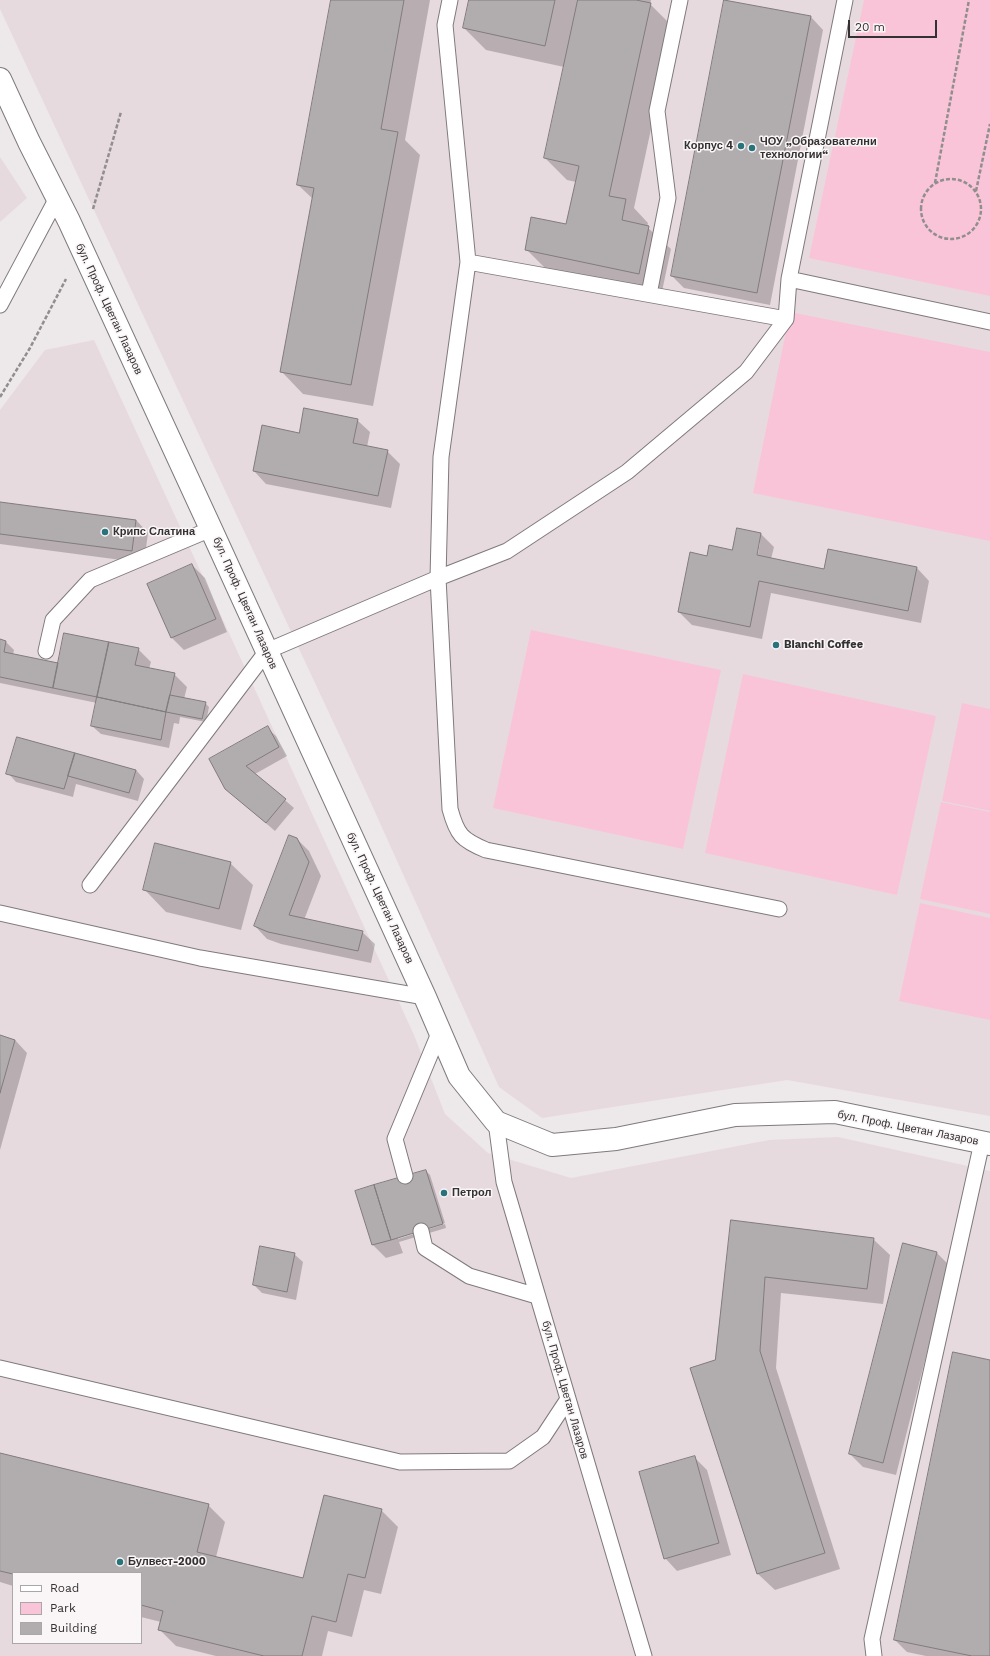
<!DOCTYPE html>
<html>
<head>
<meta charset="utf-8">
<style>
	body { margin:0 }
	#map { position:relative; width:990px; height:1656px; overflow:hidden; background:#ede8e9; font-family:"Work Sans",sans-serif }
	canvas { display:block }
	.legend { position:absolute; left:12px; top:1572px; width:130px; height:72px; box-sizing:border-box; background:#faf5f7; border:1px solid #aaa7a8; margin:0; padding:5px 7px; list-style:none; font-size:12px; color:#333131 }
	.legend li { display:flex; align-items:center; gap:8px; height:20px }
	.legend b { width:20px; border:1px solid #aaa7a8 }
	.scale { position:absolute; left:848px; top:20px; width:89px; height:18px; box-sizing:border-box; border:2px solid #333131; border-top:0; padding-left:5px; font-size:12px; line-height:14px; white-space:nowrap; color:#333131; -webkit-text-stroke:3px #faf5f7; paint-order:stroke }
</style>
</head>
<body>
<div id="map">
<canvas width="990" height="1656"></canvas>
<ul class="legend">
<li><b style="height:5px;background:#fff"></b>Road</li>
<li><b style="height:11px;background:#fac4d8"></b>Park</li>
<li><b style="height:11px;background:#b1acae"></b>Building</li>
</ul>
<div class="scale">20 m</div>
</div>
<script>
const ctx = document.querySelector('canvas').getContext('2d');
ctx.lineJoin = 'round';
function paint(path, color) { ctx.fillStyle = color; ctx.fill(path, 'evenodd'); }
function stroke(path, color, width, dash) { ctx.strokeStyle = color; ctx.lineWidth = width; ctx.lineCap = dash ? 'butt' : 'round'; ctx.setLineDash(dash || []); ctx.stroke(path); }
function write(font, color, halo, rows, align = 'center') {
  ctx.font = font + ' "Work Sans",sans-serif'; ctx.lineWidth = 3; ctx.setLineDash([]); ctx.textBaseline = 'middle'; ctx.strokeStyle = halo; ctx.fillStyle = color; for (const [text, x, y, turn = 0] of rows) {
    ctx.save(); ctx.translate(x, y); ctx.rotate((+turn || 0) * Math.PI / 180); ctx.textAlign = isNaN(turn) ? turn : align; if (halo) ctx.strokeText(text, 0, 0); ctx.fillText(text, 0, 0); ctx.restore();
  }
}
const built = new Path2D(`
	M0 0H990V1116L787 1080 542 1118 499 1087 366 792 0 9Z
	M0 157 27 198 0 222Z
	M94 340 414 1035 445 1114 488 1153 571 1178 769 1140 838 1137 990 1171V1656H0V410L45 350ZM13 1573H141V1643H13Z`);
const green = new Path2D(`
	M864 0H990V296L809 258Z
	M790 312 990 352V541L753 493Z
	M531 630 721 670 683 849 493 808Z
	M743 674 936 716 897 895 705 853Z
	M962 703 990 709V811L942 801Z
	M941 802 990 812V914L920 899Z
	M920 903 990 918V1020L899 1001Z`);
const shadow = new Path2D(`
	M332 0H430L405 140 420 155 373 406 303 394 281 371 313 199 298 185Z
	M470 0H651L650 4 673 27 634 208 648 223 647 227 671 249 661 296 548 271 526 249 567 225 576 182 567 180 545 158 564 67 486 50 464 28Z
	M811 17 823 30 770 305 684 288 672 276Z
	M357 420 370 432 367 447 387 451 400 464 391 508 266 484 254 471 300 434Z
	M0 503 136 520 148 533 144 563 0 544Z
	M738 529 761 534 774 547 771 559 825 570 917 568 929 581 921 623 771 593 762 639 692 625 679 612 708 557 733 551ZM758 542H760L757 560H755Z
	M192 565 205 578 227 632 184 650 172 638Z
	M0 640 6 642 14 650 13 655 58 665 138 649 151 662 149 669 174 674 187 687 184 699 205 703 209 707 206 722 180 717 179 724 174 723 169 748 101 734 92 726 97 703 0 683Z
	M267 728 276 736 287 756 255 774 294 808 275 831 226 789Z
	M17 738 136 770 144 779 138 801 76 784 73 797 16 782 8 773Z
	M296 838 309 851 321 876 304 920 362 932 375 944 371 963 281 944 267 939 255 926Z
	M230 863 253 885 241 930 166 912 144 889Z
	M0 1036 15 1040 27 1053 0 1150Z
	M426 1171 430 1175 445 1223 398 1237V1239L445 1224 446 1228 399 1242 403 1253 386 1258 373 1245 357 1192Z
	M732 1221 873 1239 890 1255 883 1304 781 1293 776 1368 840 1569 775 1590 758 1574 692 1368 716 1360Z
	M937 1253 949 1265 896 1475 863 1467 850 1454Z
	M294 1254 303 1262 296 1300 262 1293 254 1285Z
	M990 1361V1656H926L907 1652 895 1640Z
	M0 1454 208 1505 225 1522 216 1557 304 1579 381 1510 398 1527 381 1594 364 1590 352 1637 328 1631 322 1656H216L176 1646 160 1630 161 1622 141 1617V1573H13V1586L0 1582Z
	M694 1457 707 1470 731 1555 677 1571 665 1558Z`);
const building = new Path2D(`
	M331 0H404L381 129 398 132 351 385 280 372 314 188 297 185Z
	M469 0H555L545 46 463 28Z
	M578 0H636L651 3 609 196 626 199 622 220 649 226 639 274 525 250 531 217 566 224 579 166 544 158Z
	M724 0 811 16 757 293 671 276Z
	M304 408 358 419 353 443 388 450 378 496 253 471 262 425 299 433Z
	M0 502 136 520 132 551 0 534Z
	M737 528 761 533 757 555 824 569 828 549 917 567 908 611 759 581 750 627 678 612 690 552 707 556 709 545 732 550Z
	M192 564 216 619 171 638 147 584Z
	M64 633 109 642 97 697 53 688Z
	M0 639 6 641 4 652 58 663 53 688 0 677Z
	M109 642 139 648 135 665 175 673 166 712 97 697Z
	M170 695 206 702 202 719 166 712Z
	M97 697 166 712 161 740 91 726Z
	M268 726 279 747 246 766 286 799 266 823 225 789 209 759Z
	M17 737 75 753 64 789 6 774Z
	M75 753 136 770 129 793 68 776Z
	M289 835 297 838 309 862 289 915 363 931 358 951 268 932 254 926Z
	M155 843 231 862 219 909 143 890Z
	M0 1035 15 1040 0 1093Z
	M426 1170 443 1224 391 1240 374 1185Z
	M374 1185 391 1240 372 1245 355 1191Z
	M731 1220 874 1238 867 1289 765 1277 760 1351 825 1553 757 1574 690 1368 715 1360Z
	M903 1243 937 1252 883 1463 849 1454Z
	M260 1246 295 1253 287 1292 253 1285Z
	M953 1352 990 1360V1656H972L894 1640Z
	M0 1453 209 1504 197 1552 303 1578 324 1495 382 1509 365 1578 348 1574 336 1622 312 1616 302 1656H264L158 1630 163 1611 141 1605V1573L13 1574 0 1571Z
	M695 1456 719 1543 664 1559 639 1472Z`);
const path = new Path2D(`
	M921 209a30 30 0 1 1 60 0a30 30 0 1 1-60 0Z
	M935 183 969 0
	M976 191 990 124
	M93 209 121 112
	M0 397 30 348 66 279`);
const service = new Path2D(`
	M450 0 445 25 468 262 441 457 438 578 450 809C457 835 462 840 486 850L779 909
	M468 262 786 319
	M789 279 845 0
	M649 294 668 198 657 111 680 0
	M0 305 57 198
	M46 651 53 620 90 580 211 529
	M90 885 267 651 438 578 507 551 627 472 746 372 786 319 789 279 990 322
	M0 913 200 958 425 997
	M496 1122 504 1182 644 1656
	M405 1176 395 1139 440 1031
	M421 1231 425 1248 469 1276 537 1296
	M0 1368 400 1462 509 1461 543 1437 568 1399
	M874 1656 872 1639 982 1142`);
const tertiary = new Path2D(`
	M0 79 29 142 69 221 211 529 425 997 459 1076 496 1122 552 1145 616 1139 735 1115 835 1112 990 1144`);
const markers = [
	[741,146,4,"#29737a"],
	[752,148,4,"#29737a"],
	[105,532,4,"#29737a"],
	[776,645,4,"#29737a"],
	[444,1193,4,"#29737a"],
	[120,1562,4,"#29737a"]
];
const poiNames = [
	["ЧОУ „Образователни",760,142],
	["технологии“",760,155],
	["Корпус 4",733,146,"right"],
	["Крипс Слатина",113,532],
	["Bianchi Coffee",784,645],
	["Петрол",452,1193],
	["Булвест-2000",128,1562]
];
const streetNames = [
	["бул. Проф. Цветан Лазаров",109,309,65],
	["бул. Проф. Цветан Лазаров",245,603,66],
	["бул. Проф. Цветан Лазаров",380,898,65],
	["бул. Проф. Цветан Лазаров",908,1128,11],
	["бул. Проф. Цветан Лазаров",565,1390,74]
];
paint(built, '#e7dade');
paint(green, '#fac4d8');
paint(shadow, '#0003');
paint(building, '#b1acae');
stroke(building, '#817c7e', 1);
stroke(service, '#7f7a7c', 17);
stroke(tertiary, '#7f7a7c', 24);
stroke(path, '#918e8e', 2.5, [4, 2]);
stroke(service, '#fff', 15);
stroke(tertiary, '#fff', 22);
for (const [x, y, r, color] of markers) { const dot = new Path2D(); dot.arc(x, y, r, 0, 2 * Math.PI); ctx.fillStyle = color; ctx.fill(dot); stroke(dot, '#faf5f7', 1.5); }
write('bold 11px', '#333131', '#faf5f7', poiNames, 'left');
write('11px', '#333131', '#faf5f7', streetNames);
</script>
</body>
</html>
